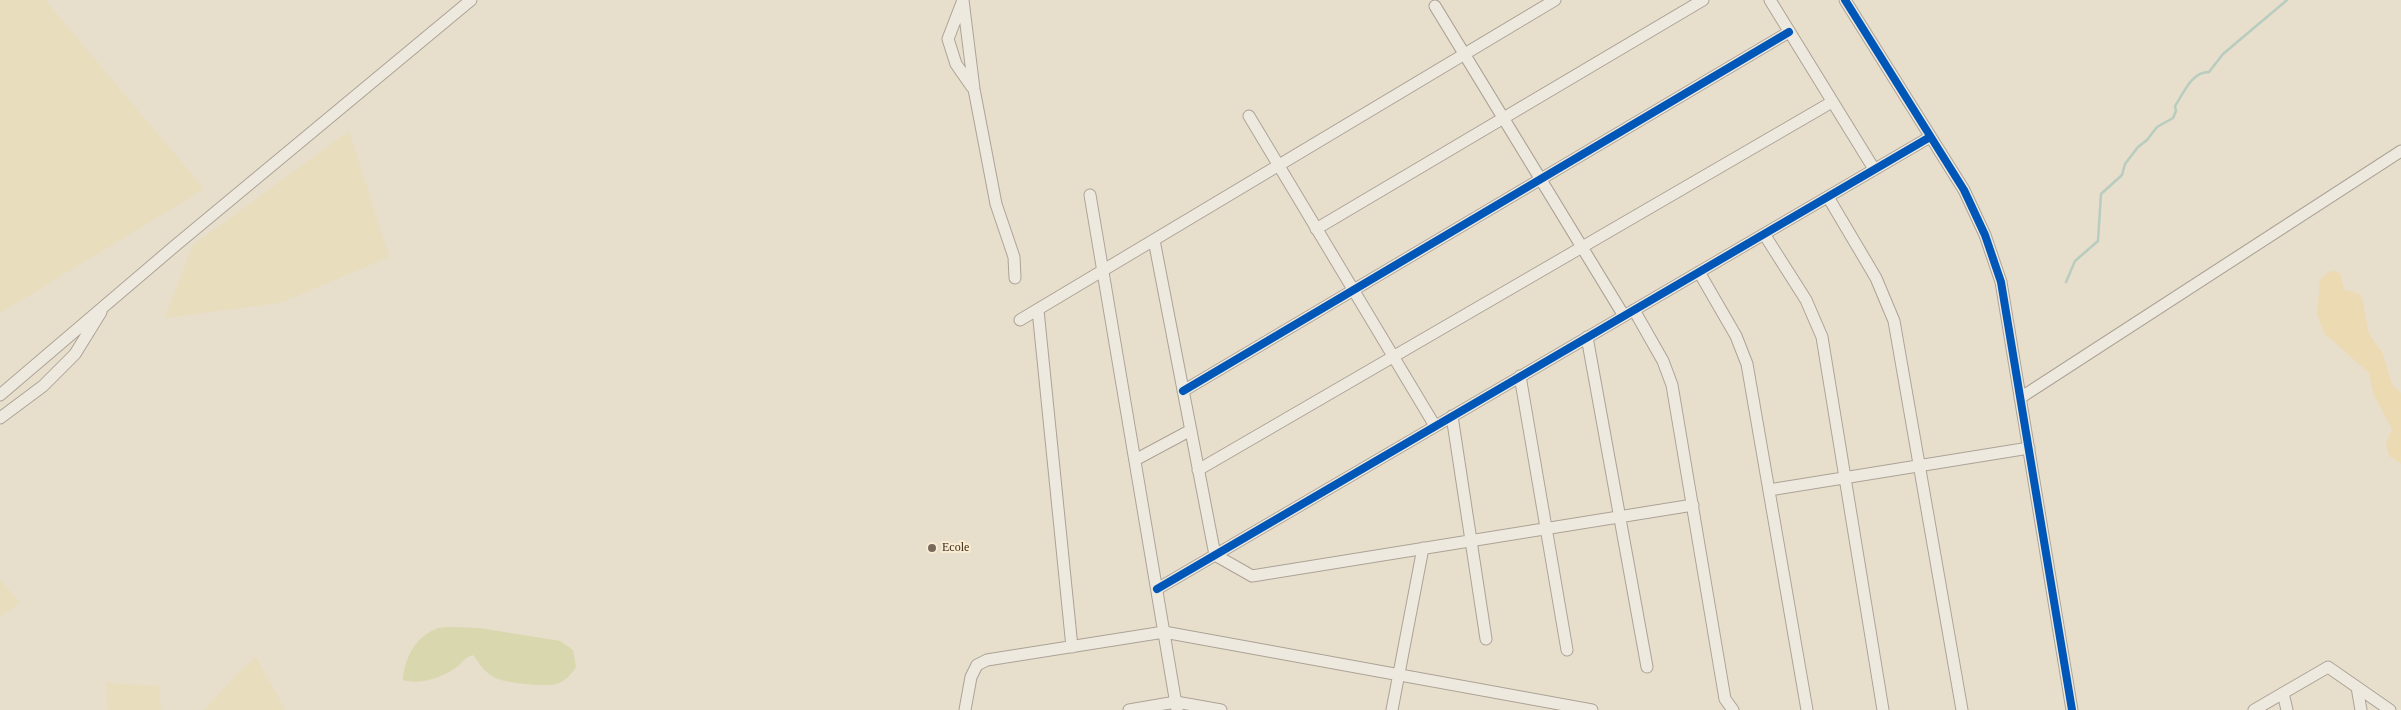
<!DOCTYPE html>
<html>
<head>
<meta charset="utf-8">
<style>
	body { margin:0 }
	canvas { display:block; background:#e7decc }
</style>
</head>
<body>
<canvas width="2401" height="710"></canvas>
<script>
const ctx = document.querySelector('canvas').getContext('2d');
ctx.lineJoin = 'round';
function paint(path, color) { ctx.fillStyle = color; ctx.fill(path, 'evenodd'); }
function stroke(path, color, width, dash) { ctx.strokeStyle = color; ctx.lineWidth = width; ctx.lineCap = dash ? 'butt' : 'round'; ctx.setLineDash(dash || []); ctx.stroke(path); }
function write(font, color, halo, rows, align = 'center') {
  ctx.font = font + ' "Times New Roman",serif'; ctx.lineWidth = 4; ctx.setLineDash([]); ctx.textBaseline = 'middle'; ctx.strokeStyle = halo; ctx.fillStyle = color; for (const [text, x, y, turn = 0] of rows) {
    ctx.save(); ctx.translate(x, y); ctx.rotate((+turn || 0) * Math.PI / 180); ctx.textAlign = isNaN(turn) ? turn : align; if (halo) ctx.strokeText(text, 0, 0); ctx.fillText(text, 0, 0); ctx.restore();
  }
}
const farmland = new Path2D(`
	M0 0H45L204 189 0 313Z
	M349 131 389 257 280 303 165 318 192 246Z
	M0 580 20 602 0 617Z
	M256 657 285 710H204L240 671Z
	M106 683 159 686 161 710H108Z`);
const green = new Path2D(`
	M479 628 560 641 573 650 576 667C571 675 565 681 556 684 544 687 510 683 498 679 486 675 480 664 473 655 465 657 463 662 457 667 441 678 421 685 403 680 404 660 415 637 436 629 445 626 468 628 479 628Z`);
const sand = new Path2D(`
	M2335 271 2340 273 2344 290 2358 293 2362 298 2369 334 2383 354 2392 385 2401 393V464L2389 456 2386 444 2392 429 2374 395 2369 373 2324 333 2317 314 2320 280 2329 272Z`);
const stream = new Path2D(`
	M2066 282 2075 261 2098 241 2101 194 2122 175 2125 164 2138 147 2147 140 2157 127 2173 118 2176 111 2175 106C2184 93 2191 72 2209 72L2223 54 2287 0`);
const minor = new Path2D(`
	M963 0 974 89 996 204 1014 257 1015 278
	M963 0 948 39 956 64 972 87
	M1770 0 1874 169
	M1845 0 1964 190 1985 235 2001 282 2072 710
	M1435 6 1624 316
	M1249 116 1435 426
	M1090 195 1177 710
	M1828 197 1876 278 1894 321 1962 710
	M1316 229 1703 0
	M1764 234 1806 300 1822 337 1883 710
	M1154 240 1215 555 1252 576 1693 505
	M1699 272 1736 336 1747 364 1807 710
	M1038 310 1072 647
	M1634 310 1663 361 1672 385 1725 699 1733 710
	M1020 320 1555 0
	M1587 337 1647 667
	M1520 376 1567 650
	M1183 391 1789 32
	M0 395 176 245 471 0
	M2020 398 2401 151
	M1452 416 1486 639
	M0 418 43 386 75 354 101 312
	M1135 460 1191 430
	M1198 470 1832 102
	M1769 490 2029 448
	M1157 589 1930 137
	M2357 687 2361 710
	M2283 693 2287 710
	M965 710 971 677 977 665 987 660 1164 632 1592 710
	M1129 710 1176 702 1221 710
	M1392 710 1423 548
	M2254 710 2328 667 2390 710`);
const cycleway = new Path2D(`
	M1845 0 1964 190 1985 235 2001 282 2072 710
	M1183 391 1789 32
	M1157 589 1930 137`);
const markers = [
	[932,548,5,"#78695a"]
];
const poiNames = [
	["Ecole",942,548]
];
paint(farmland, '#e8ddbc');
paint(green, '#d8d7ad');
paint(sand, '#ecdab2');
stroke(stream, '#b8ccbf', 2.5);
stroke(minor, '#aca396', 13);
stroke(minor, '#eee9df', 11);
stroke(cycleway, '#0057b8', 8);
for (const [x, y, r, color] of markers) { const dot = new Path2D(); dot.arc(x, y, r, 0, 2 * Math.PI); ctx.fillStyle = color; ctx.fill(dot); stroke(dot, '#f9ecd1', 2); }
write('12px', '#3c2a1c', '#f9ecd1', poiNames, 'left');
</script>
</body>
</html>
